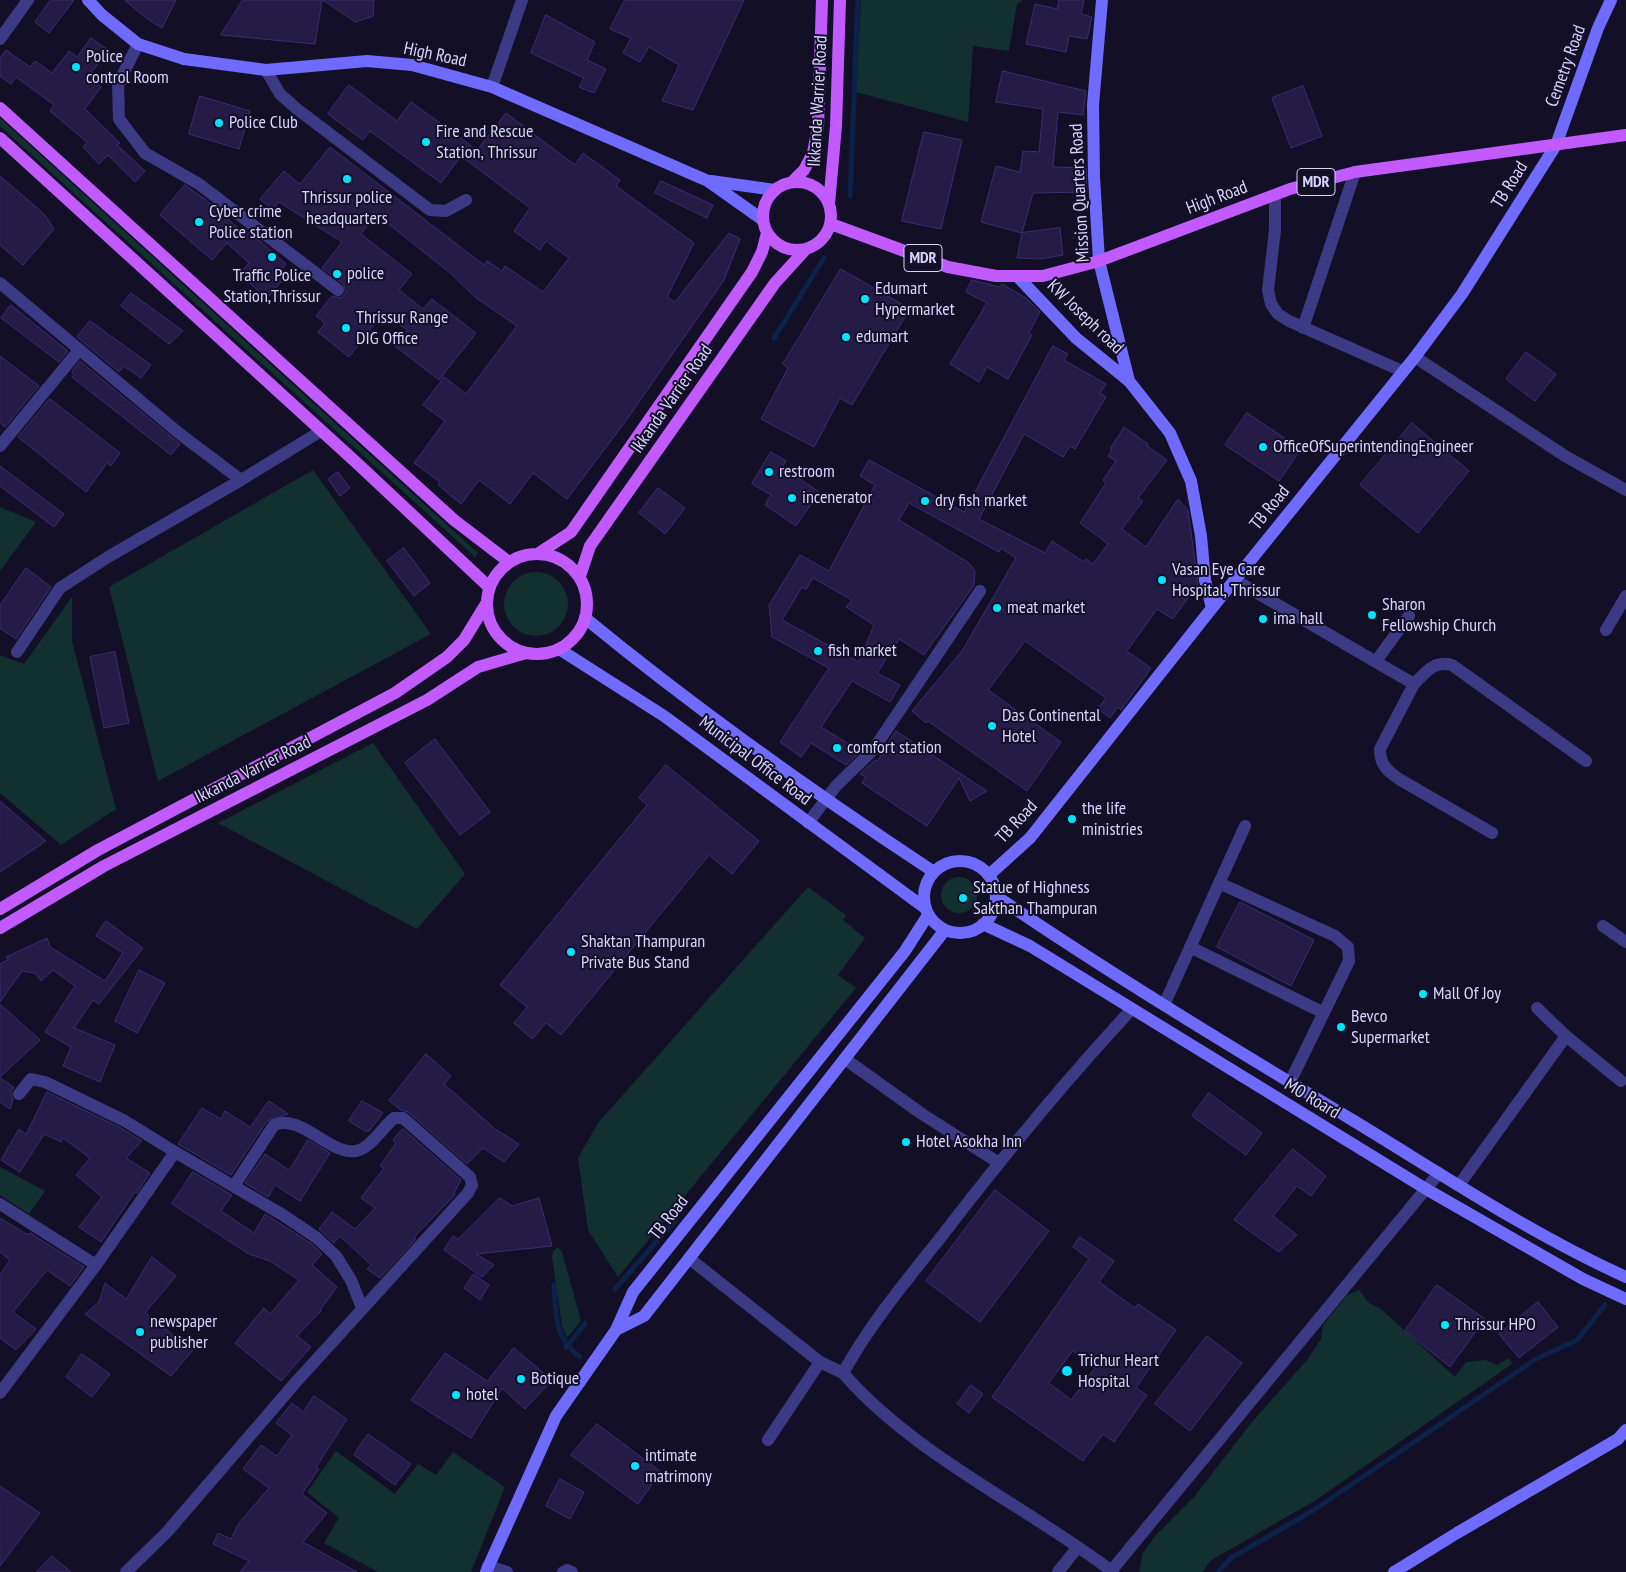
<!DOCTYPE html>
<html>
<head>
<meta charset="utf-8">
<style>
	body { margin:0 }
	canvas { display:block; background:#130f26 }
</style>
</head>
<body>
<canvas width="1626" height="1572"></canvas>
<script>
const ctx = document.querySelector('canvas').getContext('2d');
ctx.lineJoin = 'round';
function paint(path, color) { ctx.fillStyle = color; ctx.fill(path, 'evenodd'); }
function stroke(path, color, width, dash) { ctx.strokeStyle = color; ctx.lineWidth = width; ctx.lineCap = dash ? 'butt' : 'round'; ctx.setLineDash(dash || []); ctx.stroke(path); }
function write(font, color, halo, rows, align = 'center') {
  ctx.font = font + ' "PT Sans Narrow",sans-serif'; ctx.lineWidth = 4; ctx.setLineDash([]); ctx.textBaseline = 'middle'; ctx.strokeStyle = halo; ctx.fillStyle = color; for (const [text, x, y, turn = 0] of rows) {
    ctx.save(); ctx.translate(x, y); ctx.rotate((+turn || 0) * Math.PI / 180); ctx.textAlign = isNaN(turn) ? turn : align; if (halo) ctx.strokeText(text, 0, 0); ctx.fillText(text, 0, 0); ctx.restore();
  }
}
const green = new Path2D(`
	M861 0H1023L1017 4 1009 51 973 46 968 122 856 92Z
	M0 118 478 553 475 557 0 126Z
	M313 470 431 634 158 781 109 587Z
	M0 507 36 522 0 571Z
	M504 604a32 32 0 1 1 64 0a32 32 0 1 1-64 0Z
	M72 597V641L116 809 61 845 0 793V655L24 664Z
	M373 743 465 874 417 929 218 823Z
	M941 895a18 18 0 1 1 36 0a18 18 0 1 1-36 0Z
	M808 887 846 915 843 920 865 938 838 975 856 988 618 1277 588 1230 578 1158 598 1123Z
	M0 1167 45 1191 29 1214 0 1195Z
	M558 1247 562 1252 581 1321 567 1338 562 1326 552 1257 553 1251Z
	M1359 1290 1369 1303 1381 1309 1455 1377 1466 1362 1485 1360 1497 1365 1509 1358 1512 1364 1316 1500 1210 1561 1203 1572H1141L1139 1570 1143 1553 1155 1536 1194 1497 1252 1422 1308 1359 1321 1339 1323 1325 1347 1295Z
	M336 1451 395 1494 418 1464 436 1475 453 1452 505 1487 471 1572H378L324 1543 339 1518 307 1492Z`);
const stream = new Path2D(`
	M850 196 858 0
	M774 338 824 258
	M554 1285C556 1316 554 1337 580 1357
	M615 1289 676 1219
	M566 1347 585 1324
	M1218 1572 1231 1558 1314 1510 1536 1359 1577 1340 1605 1305`);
const building = new Path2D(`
	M51 0H74L49 33 35 22Z
	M125 0H176L162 28 146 18Z
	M243 0H322L315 44 221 35Z
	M323 0H374L373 16 356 22Z
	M625 0H744L693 110 662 101 679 65 649 47 640 62 623 53 631 38 610 29Z
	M1059 0H1084L1081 14 1092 17 1087 39 1069 36 1066 52 1026 44 1035 4 1057 9Z
	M546 15 595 42 587 60 606 69 594 93 579 87 584 78 531 53Z
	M91 38 108 50 88 77 101 87 85 109 120 143 117 145 145 171 135 182 108 155 99 164 83 147 87 142 50 111 54 105 16 77 11 84 0 76V58L6 50 30 67 35 61 52 73 69 51 77 57Z
	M1003 71 1086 91 1083 115 1058 112 1053 167 1086 168 1087 192 1033 193 1022 233 981 222 996 166 1020 172 1023 151 1039 152 1043 109 996 102Z
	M349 85 397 121 411 102 477 150 506 113 575 165 583 153 620 180 616 186 694 243 667 297 675 302 729 233 740 239 724 280 625 422 567 499 533 473 510 504 479 480 461 504 438 485 440 482 414 463 445 421 423 405 444 377 466 394 517 326 475 297 449 272 376 214 361 234 412 274 399 290 423 309 432 299 476 333 439 380 395 346 407 330 384 312 349 357 318 332 325 323 316 316 332 296 341 298 346 292 343 284 322 268 342 242 279 202 272 209 260 199 284 171 298 183H301L330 147 484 265 487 261 502 271 505 266 543 292 569 258 546 241 540 250 514 231 530 208 461 156 441 183 370 131 363 140 328 114Z
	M1303 86 1322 136 1291 148 1272 98Z
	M200 96 250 111 239 149 189 134Z
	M924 132 962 140 941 229 902 221Z
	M0 176 44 214 54 229 23 265 0 245Z
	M661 181 713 205 707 218 655 193Z
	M185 185 206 200 246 235 249 232 260 241 286 264 281 270 287 275 267 298 239 274 249 263 227 243 212 260 160 215Z
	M1060 228 1063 255 1041 259 1017 258 1022 233Z
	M841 269 910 309 852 405 840 398 814 447 761 419 788 368 783 364Z
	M972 280 999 287 1002 284 1026 298 1040 312 1029 333 1032 335 1008 379 987 367 979 382 950 364 987 303 966 292Z
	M131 293 183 331 169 344 121 306Z
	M11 305 68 351 59 362 1 318Z
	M90 321 151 365 141 378 124 366 119 372 77 337Z
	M1053 346 1068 354 1064 360 1106 384 1100 393 1106 397 1075 449 1070 446 1063 457 1024 434 979 519 1045 553 1052 541 1084 562 1086 559 1093 564 1108 544 1080 523 1106 483 1103 480 1116 461 1108 456 1112 450 1110 449 1124 427 1148 444 1147 446 1167 460 1138 498 1143 501 1122 529 1146 547 1178 499 1188 510 1198 584 1173 619 1157 609 1127 651 1151 668 1121 710 1118 707 1110 718 1098 709 1106 698 1025 641 988 690 1061 742 1027 791 928 721 926 723 912 711 962 651 1016 558 1001 548 999 552 909 503 899 520 969 563 975 571 974 585 924 655 899 639 877 673 900 685 890 702 852 681 821 727 859 750 856 756 846 765 811 743 801 757 780 742 829 668 772 637 769 605 800 555 829 571 875 485 860 476 869 460 964 512ZM813 578 852 600 846 607 874 625 859 662 782 620 802 587 806 589Z
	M1526 352 1556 374 1535 401 1506 379Z
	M0 356 39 386 5 427 0 423Z
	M80 361 180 444 171 455 72 377 74 374 72 372Z
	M50 399 120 453 111 466 107 463 86 492 18 437Z
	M1247 413 1301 449 1279 481 1225 445Z
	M1412 423 1469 471 1418 533 1360 485Z
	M771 452 786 461 782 467 819 492 796 526 765 505 771 495 752 484Z
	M0 466 64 514 54 527 0 486Z
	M338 472 350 488 340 496 328 479Z
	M658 488 685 508 665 534 639 513Z
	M404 548 430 583 414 596 387 561Z
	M26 568 51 587 16 639 0 628V606Z
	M115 652 129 723 104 728 90 657Z
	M896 731 961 774 987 791 970 801 959 778 927 826 862 783 866 777 860 774 875 760 877 761Z
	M435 739 490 812 460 835 405 763Z
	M666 765 759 841 732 874 709 855 561 1035 546 1023 532 1039 514 1023 527 1007 500 985 647 805 639 798Z
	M0 801 46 841 0 872Z
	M1240 902 1314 940 1291 986 1217 947Z
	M106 921 143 948 99 1004 93 1000 74 1028 115 1045 100 1082 63 1066 71 1047 45 1032 75 986 53 970 41 981 35 973 22 971 0 1002V964L9 959 6 957 47 938 50 947 105 981 123 953 96 936Z
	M139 970 165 983 137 1033 115 1021Z
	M0 1004 40 1040 0 1077Z
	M426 1054 451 1076 444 1084 495 1129 519 1144 504 1162 483 1148 467 1164 408 1112 401 1110 389 1101Z
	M0 1078 14 1087 11 1092 13 1100 10 1109 0 1102Z
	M47 1092 121 1128 142 1141 126 1158 150 1173 137 1193 135 1192 101 1242 79 1227 102 1197 76 1175 90 1158 63 1138 61 1142 44 1134 20 1172 1 1160 19 1129 26 1134Z
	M1209 1093 1262 1133 1246 1155 1192 1116Z
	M269 1101 288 1114 267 1121 231 1175 178 1144 202 1108 221 1119 225 1111 250 1127Z
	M362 1101 383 1113 369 1131H365L349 1121Z
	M403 1129 461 1180 454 1193 455 1195 414 1237 416 1239 380 1278 367 1269 371 1265 340 1236 334 1243 319 1229 332 1212 355 1229 375 1208 361 1198 384 1168 380 1166 396 1143 393 1140Z
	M308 1140 330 1153 300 1201 275 1185 268 1197 245 1183 265 1154 289 1170Z
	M1293 1149 1326 1176 1311 1196 1297 1186 1273 1216 1297 1235 1279 1252 1234 1220Z
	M193 1172 232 1195 221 1211 254 1233 265 1214 312 1244 322 1254 312 1265 337 1287 320 1310 321 1311 297 1336 311 1347 281 1381 235 1343 264 1308 270 1314 299 1280 270 1261 249 1254 172 1204Z
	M995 1190 1049 1231 980 1322 926 1281Z
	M500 1198 512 1206 539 1198 552 1246 476 1254 494 1265 482 1277 444 1250 453 1236 458 1239Z
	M0 1218 28 1235 30 1233 84 1267 70 1286 47 1270 13 1312 36 1329 16 1350 0 1338V1275L10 1260 0 1252Z
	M1080 1237 1114 1261 1099 1282 1135 1308 1138 1304 1176 1330 1136 1388 1147 1395 1114 1442 1103 1434 1083 1461 992 1397 1089 1259 1073 1247ZM1073 1351 1095 1368 1071 1400 1049 1383Z
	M152 1257 176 1276 145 1313 193 1350 171 1376 85 1314 99 1302 105 1283 126 1299Z
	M474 1274 489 1285 480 1300 464 1288Z
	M1437 1285 1485 1319 1450 1367 1405 1331Z
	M1538 1302 1558 1327 1519 1358 1499 1334Z
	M1207 1336 1242 1363 1190 1431 1155 1404Z
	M514 1348 552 1380 525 1409 502 1388 471 1438 411 1400 445 1353 487 1381Z
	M82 1354 110 1374 92 1397 66 1377Z
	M971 1385 983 1394 969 1413 957 1404Z
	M314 1396 347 1419 316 1467 319 1469 302 1494 327 1513 303 1542 357 1572H240L249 1561 213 1544 218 1533 231 1539 239 1523 269 1488 243 1469 261 1445 277 1456 292 1435 276 1423 292 1403 303 1412Z
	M597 1424 661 1472 638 1504 571 1455Z
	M368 1434 411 1464 395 1485 354 1455Z
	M560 1479 584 1492 570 1519 546 1506Z
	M0 1486 40 1513 0 1566Z
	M52 1556 71 1572H37Z`);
const street = new Path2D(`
	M0 39 28 0
	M138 44 118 84 119 119 145 153 199 184 338 290
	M266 70 280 94 297 109 430 210 446 211 466 200
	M492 87 522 0
	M1275 195V230L1268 290 1271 304 1278 314 1289 321 1402 371
	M0 283 180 434 241 480
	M1303 328 1355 172
	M1415 357 1565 456 1626 490
	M0 446 79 350
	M1235 580 1414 684C1426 672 1434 660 1452 665L1586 761
	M1606 630 1626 596
	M17 652 60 588 108 557 241 480 321 431
	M1376 661 1409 616
	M1414 684 1380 749C1380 764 1386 770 1399 779L1492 833
	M808 823 836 786 873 750 980 591
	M1219 883 1335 936 1348 947 1349 961 1290 1082
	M1603 926 1626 942
	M1190 947 1324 1013
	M1164 1005 1245 826
	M1537 1008 1566 1036 1621 1081
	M845 1059 922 1114 999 1163
	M19 1094 31 1079 45 1082 125 1121 175 1152
	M1459 1185 1566 1036
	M0 1204 96 1265
	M690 1259 820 1362 843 1373
	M0 1393 96 1265 175 1152 283 1215 317 1238 336 1256 351 1280 362 1308
	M768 1440 820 1362
	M488 1566 507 1572
	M1111 1571 1439 1173
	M126 1572 167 1532 296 1382 468 1193 472 1185 470 1177 403 1118H394C383 1127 370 1149 356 1151 329 1155 301 1113 274 1125L234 1186
	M563 1572 567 1570 572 1572
	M1058 1572 1077 1548
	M1113 1572C1026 1506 914 1455 843 1373 870 1324 906 1281 941 1237 1001 1159 1064 1082 1131 1010`);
const secondary = new Path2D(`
	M88 0 102 15 138 44 184 59 266 70 367 61 412 65 492 87 708 181 763 220
	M1102 0 1093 105 1094 177 1099 261 1129 381
	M711 181 775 190
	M1018 277 1076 338 1129 381 1170 433 1191 481 1201 536 1205 580 1212 608
	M585 618C696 709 814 793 934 872
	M559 649 664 716 925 908
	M924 897a36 36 0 1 1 72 0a36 36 0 1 1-72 0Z
	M989 875 1030 838 1212 608 1415 357 1462 294 1556 145 1598 28 1611 0
	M996 896C1112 975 1233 1048 1354 1121 1443 1175 1531 1234 1626 1277
	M983 924 1030 946 1426 1189 1583 1279 1626 1299
	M616 1330 644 1316 945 930
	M486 1572 556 1416 616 1330 633 1292 905 951 928 915
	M1394 1572 1457 1533 1618 1439 1626 1430`);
const primary = new Path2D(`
	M0 108 454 520 509 562
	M0 138 359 465 489 587
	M763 216a34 34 0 1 1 68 0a34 34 0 1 1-68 0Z
	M792 182 804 170 813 153 818 127 822 0
	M829 204 836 126 840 0
	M831 224 948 267 996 276H1043L1099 261 1290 189 1355 172 1626 135
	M539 553 571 532 752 272 762 252 767 233
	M487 604a50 50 0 1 1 100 0a50 50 0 1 1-100 0Z
	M580 576 590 546 775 283 806 249
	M0 909 98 850 395 693 447 657 464 640 486 604
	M0 928 104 866 427 700 478 667 526 653`);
const markers = [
	[76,67,5,"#00e5ff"],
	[219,123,5,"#00e5ff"],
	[426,142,5,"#00e5ff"],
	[347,179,5,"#00e5ff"],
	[199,222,5,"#00e5ff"],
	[272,257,5,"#00e5ff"],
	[337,274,5,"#00e5ff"],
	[865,299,5,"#00e5ff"],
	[346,328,5,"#00e5ff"],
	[846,337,5,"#00e5ff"],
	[1263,447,5,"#00e5ff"],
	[769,472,5,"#00e5ff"],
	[792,498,5,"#00e5ff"],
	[925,501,5,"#00e5ff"],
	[1162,580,5,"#00e5ff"],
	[997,608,5,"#00e5ff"],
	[1372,615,5,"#00e5ff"],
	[1263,619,5,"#00e5ff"],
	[818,651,5,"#00e5ff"],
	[992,726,5,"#00e5ff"],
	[837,748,5,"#00e5ff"],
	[1072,819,5,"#00e5ff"],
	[963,898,5,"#00e5ff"],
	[571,952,5,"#00e5ff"],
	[1423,994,5,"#00e5ff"],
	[1341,1027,5,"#00e5ff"],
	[906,1142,5,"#00e5ff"],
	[1445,1325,5,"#00e5ff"],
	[140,1332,5,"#00e5ff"],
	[1067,1371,6,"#00e5ff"],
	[521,1379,5,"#00e5ff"],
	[456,1395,5,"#00e5ff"],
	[635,1466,5,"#00e5ff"]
];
const shields = [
	[1316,182,38],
	[923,258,38]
];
const shieldNames = [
	["MDR",1316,182],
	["MDR",923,258]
];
const streetNames = [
	["High Road",435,55,12],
	["Cemetry Road",1566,66,-70],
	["Ikkanda Warrier Road",818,101,-87],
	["TB Road",1510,185,-58],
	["Mission Quarters Road",1080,193,-93],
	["High Road",1217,198,-21],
	["KW Joseph road",1085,317,44],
	["Ikkanda Varrier Road",672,399,-55],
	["TB Road",1270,508,-51],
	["Municipal Office Road",755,761,37],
	["Ikkanda Varrier Road",253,770,-27],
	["TB Road",1017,822,-47],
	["MO Roard",1312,1099,31],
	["TB Road",669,1218,-52]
];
const poiNames = [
	["Police",86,57],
	["control Room",86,78],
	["Police Club",229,123],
	["Fire and Rescue",436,132],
	["Station, Thrissur",436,153],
	["Thrissur police",347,198,"center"],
	["headquarters",347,219,"center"],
	["Cyber crime",209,212],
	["Police station",209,233],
	["police",347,274],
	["Traffic Police",272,276,"center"],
	["Station,Thrissur",272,297,"center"],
	["Edumart",875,289],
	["Hypermarket",875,310],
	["Thrissur Range",356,318],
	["DIG Office",356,339],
	["edumart",856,337],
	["OfficeOfSuperintendingEngineer",1273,447],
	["restroom",779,472],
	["incenerator",802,498],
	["dry fish market",935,501],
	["Vasan Eye Care",1172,570],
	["Hospital, Thrissur",1172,591],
	["Sharon",1382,605],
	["Fellowship Church",1382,626],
	["meat market",1007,608],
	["ima hall",1273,619],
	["fish market",828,651],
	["Das Continental",1002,716],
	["Hotel",1002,737],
	["comfort station",847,748],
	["the life",1082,809],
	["ministries",1082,830],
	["Statue of Highness",973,888],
	["Sakthan Thampuran",973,909],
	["Shaktan Thampuran",581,942],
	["Private Bus Stand",581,963],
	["Mall Of Joy",1433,994],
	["Bevco",1351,1017],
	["Supermarket",1351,1038],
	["Hotel Asokha Inn",916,1142],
	["newspaper",150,1322],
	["publisher",150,1343],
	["Thrissur HPO",1455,1325],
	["Trichur Heart",1078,1361],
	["Hospital",1078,1382],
	["Botique",531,1379],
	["hotel",466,1395],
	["intimate",645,1456],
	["matrimony",645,1477]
];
paint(green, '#12302f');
stroke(stream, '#0c2248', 5);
paint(building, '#241b47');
stroke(building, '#3b2d73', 1);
stroke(street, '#3d3a85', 12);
stroke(secondary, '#6f6bff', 12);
stroke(primary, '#c25bff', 12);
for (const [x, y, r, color] of markers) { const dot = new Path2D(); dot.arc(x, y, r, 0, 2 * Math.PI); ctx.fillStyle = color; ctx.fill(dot); stroke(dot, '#130f26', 2); }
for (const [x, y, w] of shields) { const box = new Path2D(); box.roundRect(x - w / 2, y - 13.5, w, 27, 4); ctx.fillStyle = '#130f26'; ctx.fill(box); stroke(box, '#d9d4ff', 1); }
write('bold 16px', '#d9d4ff', null, shieldNames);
write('18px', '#d9d4ff', '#130f26', streetNames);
write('18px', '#d9d4ff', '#130f26', poiNames, 'left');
</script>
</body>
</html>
